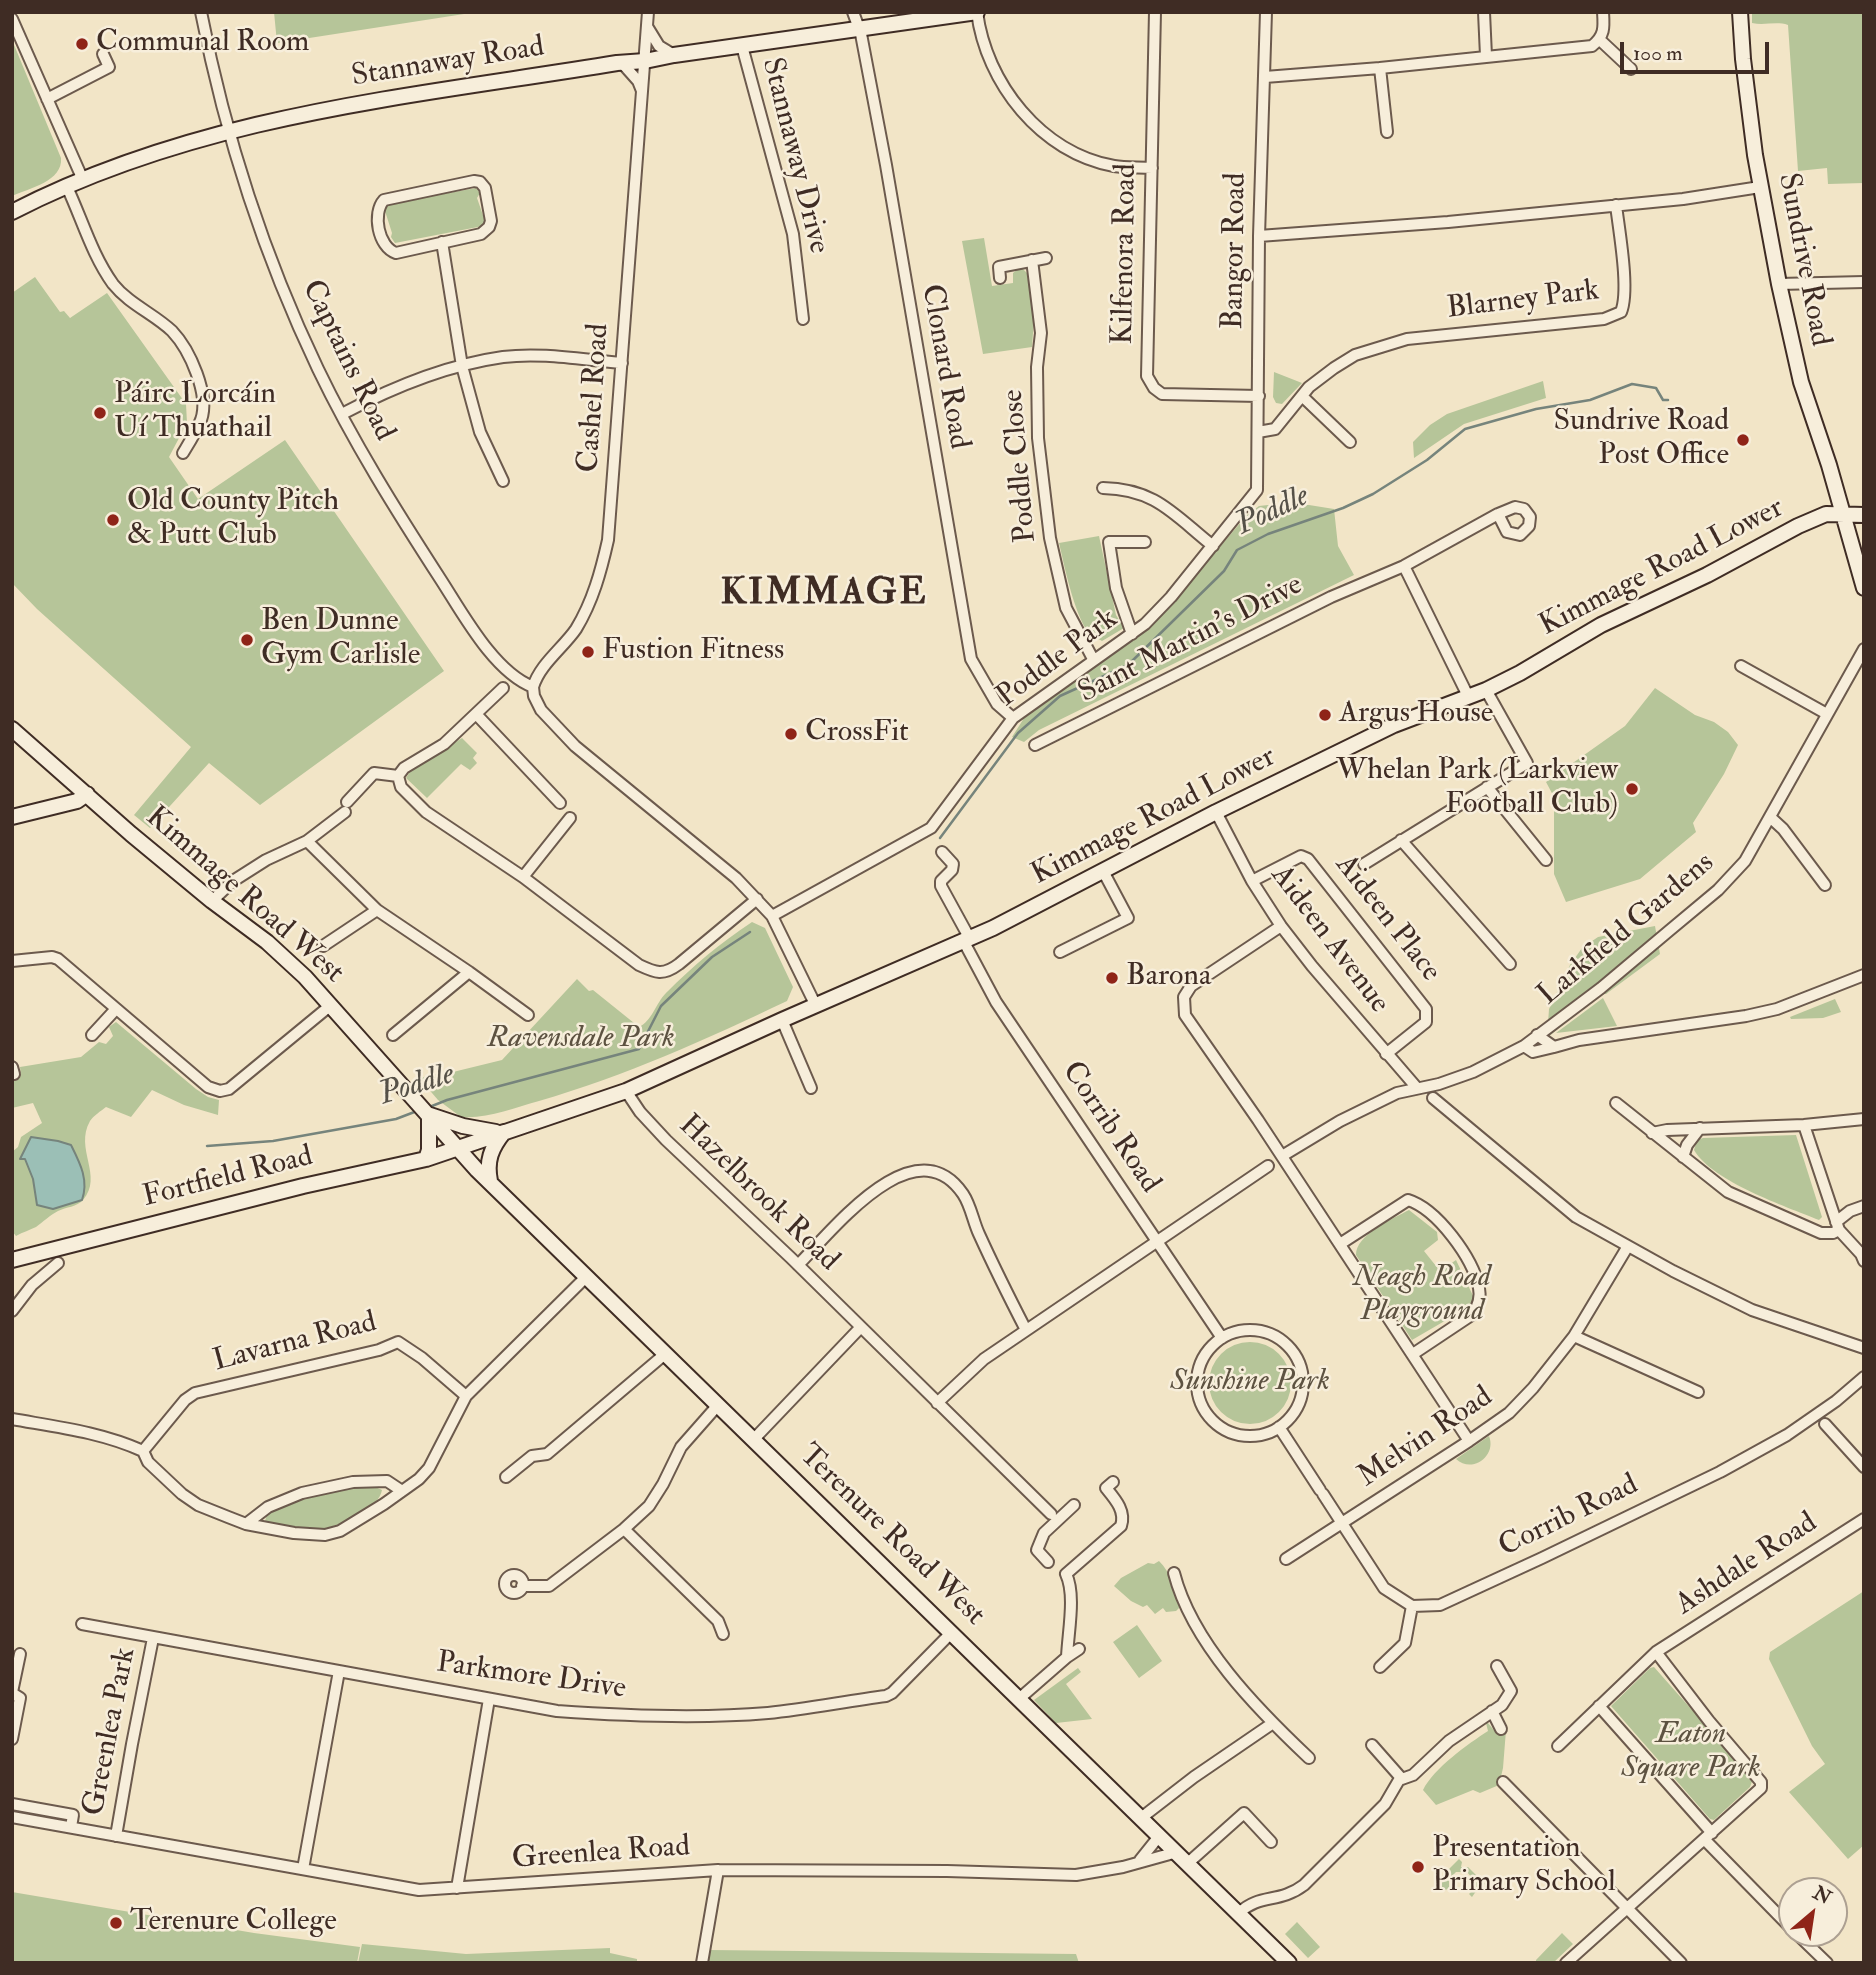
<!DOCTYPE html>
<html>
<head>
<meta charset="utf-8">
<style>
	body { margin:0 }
	#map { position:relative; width:1876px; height:1975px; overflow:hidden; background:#f2e5c7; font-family:"IM FELL Double Pica",serif }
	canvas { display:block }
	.frame { position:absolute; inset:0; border:14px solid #3f2c24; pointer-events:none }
	.north { position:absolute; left:1778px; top:1877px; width:70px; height:70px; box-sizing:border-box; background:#f7eedb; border:2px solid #ada092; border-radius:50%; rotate:29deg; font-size:19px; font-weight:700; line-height:28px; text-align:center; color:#3f2c24 }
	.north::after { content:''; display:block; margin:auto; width:24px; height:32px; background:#8f2418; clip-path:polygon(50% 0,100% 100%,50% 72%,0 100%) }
	.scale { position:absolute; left:1620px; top:42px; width:149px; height:32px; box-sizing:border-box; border:4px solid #3f2c24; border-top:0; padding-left:9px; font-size:21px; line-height:24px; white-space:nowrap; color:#3f2c24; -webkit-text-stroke:5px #f7eedb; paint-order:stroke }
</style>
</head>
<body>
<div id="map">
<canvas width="1876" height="1975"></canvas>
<div class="frame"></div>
<div class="north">N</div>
<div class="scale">100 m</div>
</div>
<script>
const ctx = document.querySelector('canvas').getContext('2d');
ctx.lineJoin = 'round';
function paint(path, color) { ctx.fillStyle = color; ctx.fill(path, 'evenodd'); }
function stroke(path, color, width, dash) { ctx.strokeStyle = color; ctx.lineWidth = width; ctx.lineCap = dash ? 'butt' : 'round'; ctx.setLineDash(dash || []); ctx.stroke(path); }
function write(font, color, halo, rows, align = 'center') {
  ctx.font = font + ' "IM FELL Double Pica",serif'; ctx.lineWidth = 5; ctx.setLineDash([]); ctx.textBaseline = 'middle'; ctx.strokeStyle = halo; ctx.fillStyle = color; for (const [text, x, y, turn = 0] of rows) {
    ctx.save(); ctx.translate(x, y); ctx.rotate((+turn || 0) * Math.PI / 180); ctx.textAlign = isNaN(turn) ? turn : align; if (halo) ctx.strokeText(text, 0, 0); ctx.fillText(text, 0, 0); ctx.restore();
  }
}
const green = new Path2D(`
	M274 12H477L277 43Z
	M1752 12H1864V183L1828 184 1827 168 1798 171 1788 25C1776 21 1764 26 1752 23Z
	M12 40 61 158C63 181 30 188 12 196Z
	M476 188 480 193 477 198 485 221 483 226 395 243 391 237 392 233 385 211 388 204Z
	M984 238 992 286 1013 283V273L1021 267 1027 273 1034 319 1032 347 983 354 962 241Z
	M35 277 60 312 64 311 70 318 107 293 186 404 187 423 169 457 198 499 285 440 444 671 260 805 209 763 150 828 134 815 191 747 37 609 12 583V293Z
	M1274 372 1302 383 1282 404 1276 403 1273 397Z
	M1543 381 1546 398 1464 424 1414 458 1413 442 1430 425 1447 414Z
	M1268 505H1309L1334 509 1338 546 1354 575 1039 730 1024 742 1012 737 1033 704 1058 685 1139 636 1161 616 1247 515 1259 506Z
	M1099 536 1116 615 1124 628 1102 641C1099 639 1095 639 1092 636 1076 624 1064 564 1059 543Z
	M1655 688 1695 715 1714 722 1728 732 1738 745 1724 774 1693 823 1696 832 1640 879 1566 902 1554 874V797L1546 782 1625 726Z
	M462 738 477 753 473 758 477 763 470 770 461 764 427 798 406 778 411 770Z
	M752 922 765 928 793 987 787 1001C707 1039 625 1076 539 1101 513 1108 488 1119 461 1117L438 1100 420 1079 428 1075 453 1072 502 1060 577 979 589 991 593 990 639 1027C652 1021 656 1003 666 993 694 965 719 944 752 922Z
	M1655 926 1660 954 1606 994H1600L1547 1038 1549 1009 1570 965 1582 948 1598 937Z
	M1603 998 1617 1026 1556 1033Z
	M1835 999 1841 1012 1823 1018 1791 1019 1790 1017Z
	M116 1022 196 1089 208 1097 219 1100 218 1115 184 1105 152 1090 131 1117 106 1107C101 1111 93 1116 90 1121 74 1149 104 1176 83 1200 77 1207 66 1207 58 1211 50 1215 43 1222 36 1227 30 1230 23 1232 16 1236L12 1231V1152L18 1147 21 1137 42 1123 33 1103 12 1108V1076L21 1075 20 1067 81 1057 99 1042 106 1044 113 1036 109 1027Z
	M1796 1135 1822 1217 1819 1220C1785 1206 1713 1182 1694 1150L1697 1140 1703 1138Z
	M1409 1210 1437 1232 1438 1240 1424 1251 1440 1271 1456 1260 1475 1300 1467 1308 1412 1340 1356 1255C1355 1235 1394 1218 1409 1210Z
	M1209 1383a41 41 0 1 1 82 0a41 41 0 1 1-82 0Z
	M1489 1436C1497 1456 1472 1474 1456 1459Z
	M371 1485 382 1490C379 1508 347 1523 330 1527 313 1532 281 1529 265 1521L267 1514C293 1499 341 1486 371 1485Z
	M1159 1561C1171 1572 1174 1591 1182 1605L1176 1611 1166 1612 1163 1608 1155 1614 1147 1605 1143 1607 1131 1601 1114 1586 1121 1578 1148 1563 1154 1564Z
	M1864 1591V1845L1848 1859 1789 1792 1825 1764 1812 1746 1769 1659 1770 1652Z
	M1137 1625 1162 1661 1139 1678 1113 1642Z
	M1654 1667 1753 1779 1750 1787 1714 1820 1710 1819 1611 1706 1650 1668Z
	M1078 1668 1081 1672 1066 1684 1092 1719 1056 1723 1034 1700Z
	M1486 1723H1488L1497 1734 1506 1730 1503 1768 1499 1785 1480 1793 1473 1790 1436 1805 1423 1790C1434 1768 1468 1744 1488 1731Z
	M1459 1859 1462 1862 1461 1867H1468L1485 1884 1479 1887 1472 1897 1469 1894 1473 1890 1474 1880 1467 1872H1456L1449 1879V1889L1444 1890 1436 1882Z
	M12 1892 254 1933 360 1947 357 1963H12Z
	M1297 1922 1320 1947 1308 1958 1285 1934Z
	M1562 1933 1573 1944 1553 1963H1536V1960Z
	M362 1944 466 1954 610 1948V1953L637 1959V1963H358Z
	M709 1950 1076 1954 1079 1963H706Z`);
const water = new Path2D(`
	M31 1137 58 1141 71 1145C80 1163 89 1180 82 1200L53 1209 37 1205 33 1179 25 1159H20Z`);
const stream = new Path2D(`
	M940 838 1018 733 1060 696 1128 665 1224 571 1237 550 1268 534 1343 508 1373 494 1427 460 1465 429 1536 409 1590 400 1632 384 1656 388 1663 400H1668
	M427 1108 447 1100 639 1049 661 1006 712 957 750 932
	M207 1146 273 1141 396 1119 417 1111`);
const street = new Path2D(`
	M201 12C225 135 264 256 318 369 353 442 397 512 441 580 463 614 494 672 533 687
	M853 12 861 34 886 165 971 659 997 704 1013 718
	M977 12C986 83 1041 153 1114 166 1126 168 1140 167 1152 168
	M1155 12 1147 376 1154 388 1162 394 1259 396
	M1484 12 1486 56
	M12 19 83 180
	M648 28 659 46 674 55
	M1600 40 1631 69
	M742 46 793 234 803 319
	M622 63 638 81 642 91
	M1380 68 1387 132
	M1265 77 1380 68 1592 46C1605 36 1604 27 1603 12
	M47 99 109 67 103 54
	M474 181 480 182 485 188 491 221 489 227 481 234 396 253C378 247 372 213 384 200Z
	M67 187C82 219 92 255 113 284 129 304 154 314 172 331 190 350 210 395 201 420 196 432 189 443 183 453
	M1259 236 1448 222 1683 199 1760 187
	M442 242 462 366 480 432 503 481
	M1032 260 1041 333 1037 367 1038 438 1050 538 1066 608 1093 659
	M1000 278 999 267 1046 258
	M1779 284 1864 282
	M1302 396 1350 442
	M342 414C393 387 446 365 503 357 542 352 583 360 622 363
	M1258 432 1275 429 1309 387 1334 368 1355 355 1407 339 1604 319 1621 312C1630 290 1619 231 1616 205
	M1103 488C1156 489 1174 515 1213 546
	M1515 507 1524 509 1530 517 1529 526 1520 535 1507 532 1498 514Z
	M1404 566 1468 696
	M1132 634 1116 588 1109 542H1145
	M1741 666 1827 714
	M533 687C540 664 563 648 576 629 593 601 601 571 608 540L648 12
	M533 687 534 696 541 710 575 746 736 878 772 916 816 1006
	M503 688 444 744 404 768 398 776 401 787 426 812 523 877 639 965C656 973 663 976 679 964L757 899
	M476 714 560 803
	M1035 745 1331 597 1404 566 1498 514
	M1487 787 1546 860
	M347 802 374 773 398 776
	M1216 812 1252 881 1281 926 1312 966 1417 1088
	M1770 817 1783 829 1825 885
	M1401 840 1510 964
	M307 841 377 910 469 972 528 1015
	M942 852 953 864 952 870 941 881V886L970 939
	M1364 864 1527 763 1486 690
	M523 877 570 818
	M1252 881 1301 856 1308 859 1426 1009V1022L1386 1054
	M212 901 233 881 266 860 307 841 345 812
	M772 916 931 828 1013 718 1145 624 1171 597 1257 490 1259 236 1266 12
	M1281 926 1191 986 1184 997 1185 1015 1258 1120 1469 1441
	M964 942 996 1002 1222 1338
	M323 946 377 910
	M1060 952 1128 918 1103 871
	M12 961 52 957 58 959 208 1087 220 1091 229 1089 331 1005
	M782 1020 811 1088
	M92 1035 115 1010
	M393 1035 469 972
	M1537 1035 1554 1047 1579 1040 1746 1016 1777 1009 1864 975
	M1524 1046 1533 1052 1554 1047
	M12 1067 14 1074
	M626 1091 640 1112 666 1140 791 1258 1051 1514
	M1433 1098 1576 1217 1673 1271 1752 1310 1864 1348
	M1616 1103 1728 1192 1821 1233H1833L1839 1230 1861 1254 1864 1261
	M1804 1125 1839 1230
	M1652 1133 1667 1130 1804 1125 1864 1119
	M1282 1156 1340 1121 1397 1093 1439 1084 1473 1072 1524 1046 1601 988 1670 930 1718 890 1745 861 1864 649
	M1683 1157 1687 1145 1700 1128
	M1836 1222 1850 1211 1864 1206
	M1340 1244 1408 1200C1437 1209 1473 1258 1479 1288 1481 1297 1478 1306 1473 1314L1413 1354
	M798 1265C833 1230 915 1124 963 1194 971 1206 973 1221 979 1234 994 1267 1010 1299 1026 1330
	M12 1311 32 1285 58 1263
	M1197 1383a53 53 0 1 1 106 0a53 53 0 1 1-106 0Z
	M1574 1336 1698 1392
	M937 1403 984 1359 1268 1166
	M12 1419C57 1427 101 1432 143 1451L148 1462 182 1494 198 1505 228 1517 246 1524 294 1533 325 1535 340 1531 384 1504 419 1479 429 1468 466 1396 586 1277
	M1825 1424 1864 1467
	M1279 1427 1320 1490
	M754 1439 860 1328
	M143 1451 185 1400 195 1393 379 1350 398 1342 422 1358 466 1396
	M506 1477 532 1456 547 1454 665 1354
	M1323 1494 1384 1588 1412 1606 1440 1605 1542 1558 1720 1472 1787 1435 1836 1401 1864 1377
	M246 1524 268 1507 302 1493 353 1482 387 1481 402 1491
	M624 1529 718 1621 723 1634
	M1286 1559 1469 1441 1509 1413 1533 1388 1574 1336 1628 1246
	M1048 1562 1037 1550 1044 1533 1074 1505
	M1174 1573C1192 1643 1257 1709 1309 1758
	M505 1584a9 9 0 1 1 18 0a9 9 0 1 1-18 0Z
	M522 1586H549L624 1529 649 1506 663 1484 681 1447 718 1405
	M82 1624 557 1711C627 1716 698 1719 768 1713 807 1709 847 1701 886 1696L892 1693 952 1632
	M1067 1657 1079 1649
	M1380 1667 1405 1643 1412 1606
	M12 1692 20 1654
	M12 1693 20 1698 12 1739
	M1020 1698 1067 1657C1068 1632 1076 1595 1066 1574L1121 1526C1126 1511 1115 1499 1106 1488L1113 1482
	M1599 1706 1712 1833
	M1492 1711 1501 1729
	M1372 1745 1402 1779
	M1558 1746 1656 1652 1864 1519
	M1503 1782 1681 1963
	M12 1804 73 1815 71 1827
	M12 1817 419 1890 718 1870 947 1871 1076 1875 1123 1867 1177 1852
	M1141 1818 1194 1777 1273 1723
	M116 1836 132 1744 153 1638
	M1705 1840 1792 1929
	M1140 1860 1160 1835
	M1188 1863 1244 1813 1271 1842
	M303 1869 339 1671
	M457 1888 489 1699
	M1239 1913C1260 1893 1279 1904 1304 1885L1385 1804 1399 1780 1413 1775 1449 1741 1502 1705 1511 1691 1497 1666
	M1796 1933 1827 1963
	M702 1963 718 1870
	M1566 1963 1761 1788V1782L1709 1721 1656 1652`);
const secondary = new Path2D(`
	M1740 12 1743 59 1755 155 1779 284 1801 382 1829 465 1864 588
	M12 212C202 114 410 97 617 63L645 61 674 55 977 12
	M12 729 131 834 212 901 267 942 305 977 477 1170 1289 1963
	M12 817 77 801 87 794
	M427 1114 463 1126 496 1132
	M426 1159 429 1150V1117
	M490 1181C486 1161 491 1148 504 1132
	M12 1260 303 1186 426 1159 626 1091 782 1020 993 928 1216 812 1394 725 1486 690 1520 673 1601 625 1707 575 1798 526 1826 514 1864 515`);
const markers = [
	[82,44,7,"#8f2418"],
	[100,413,7,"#8f2418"],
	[1743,440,7,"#8f2418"],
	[113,520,7,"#8f2418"],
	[247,640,7,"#8f2418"],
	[588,652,7,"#8f2418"],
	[1325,715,7,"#8f2418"],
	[791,734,7,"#8f2418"],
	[1632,789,7,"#8f2418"],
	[1112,978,7,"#8f2418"],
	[1418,1867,7,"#8f2418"],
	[116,1923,7,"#8f2418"]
];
const poiNames = [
	["Communal Room",96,44],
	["Páirc Lorcáin",114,396],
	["Uí Thuathail",114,430],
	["Sundrive Road",1729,423,"right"],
	["Post Office",1729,457,"right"],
	["Old County Pitch",127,503],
	["& Putt Club",127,537],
	["Ben Dunne",261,623],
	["Gym Carlisle",261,657],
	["Fustion Fitness",602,652],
	["Argus House",1339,715],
	["CrossFit",805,734],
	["Whelan Park (Larkview",1618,772,"right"],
	["Football Club)",1618,806,"right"],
	["Barona",1126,978],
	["Presentation",1432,1850],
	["Primary School",1432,1884],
	["Terenure College",130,1923]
];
const streetNames = [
	["Stannaway Road",448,63,-9],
	["Stannaway Drive",794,156,76],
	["Bangor Road",1236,251,-89],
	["Kilfenora Road",1126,254,-89],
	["Sundrive Road",1803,260,79],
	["Blarney Park",1523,301,-7],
	["Captains Road",347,361,64],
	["Clonard Road",944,367,80],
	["Cashel Road",595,398,-86],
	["Poddle Close",1021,466,-95],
	["Kimmage Road Lower",1662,568,-27],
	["Saint Martin's Drive",1191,640,-27],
	["Poddle Park",1058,659,-37],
	["Kimmage Road Lower",1154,817,-27],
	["Kimmage Road West",244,896,41],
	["Aideen Place",1387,919,52],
	["Larkfield Gardens",1627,930,-40],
	["Aideen Avenue",1329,940,53],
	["Corrib Road",1110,1128,56],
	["Fortfield Road",228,1178,-14],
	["Hazelbrook Road",758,1194,44],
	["Lavarna Road",295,1343,-14],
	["Melvin Road",1426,1438,-34],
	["Corrib Road",1569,1517,-26],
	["Terenure Road West",891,1536,44],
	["Ashdale Road",1747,1565,-33],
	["Parkmore Drive",531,1677,8],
	["Greenlea Park",111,1732,-79],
	["Greenlea Road",601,1854,-4]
];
const parkNames = [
	["Ravensdale Park",581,1040],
	["Neagh Road",1422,1279],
	["Playground",1422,1313],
	["Sunshine Park",1250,1383],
	["Eaton",1691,1736],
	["Square Park",1691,1770]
];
const waterNames = [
	["Poddle",1273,512,-25],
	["Poddle",417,1086,-17]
];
const districtNames = [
	["KIMMAGE",824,595]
];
paint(green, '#b6c599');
paint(water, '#9bbfb6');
stroke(water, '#76847c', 2);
stroke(stream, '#76847c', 2.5);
stroke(street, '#6c5a4d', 14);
stroke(secondary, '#3f2c24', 18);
stroke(street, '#f7eedb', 10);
stroke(secondary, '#f7eedb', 14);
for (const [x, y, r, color] of markers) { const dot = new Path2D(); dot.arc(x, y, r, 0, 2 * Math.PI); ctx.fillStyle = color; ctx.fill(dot); stroke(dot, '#f7eedb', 2.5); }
write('30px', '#3f2c24', '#f7eedb', poiNames, 'left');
write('30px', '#3f2c24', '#f7eedb', streetNames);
write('italic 30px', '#5d5241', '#f7eedb', parkNames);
write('italic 32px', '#565148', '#f7eedb', waterNames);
ctx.letterSpacing = '2px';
write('bold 37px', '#3f2c24', '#f7eedb', districtNames);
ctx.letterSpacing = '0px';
</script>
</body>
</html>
